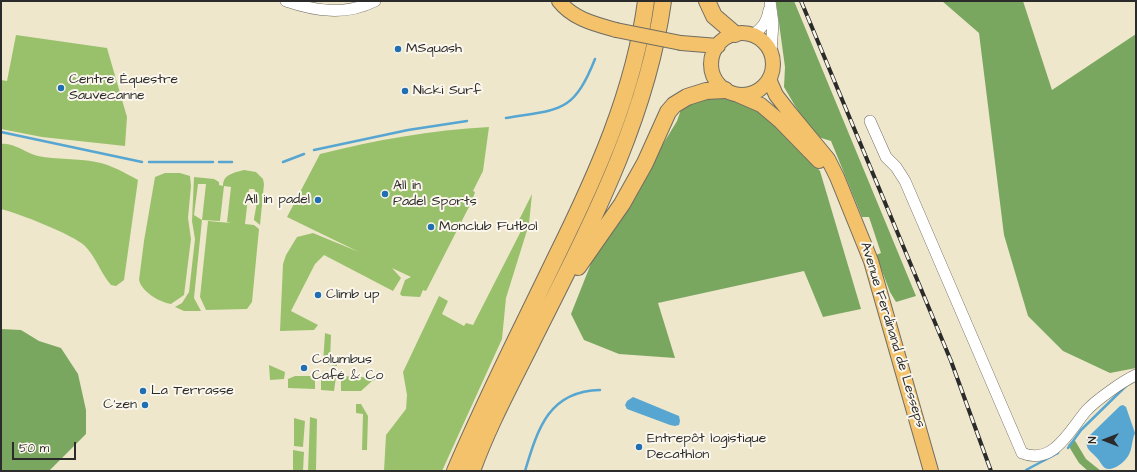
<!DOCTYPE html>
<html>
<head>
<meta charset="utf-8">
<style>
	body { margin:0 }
	#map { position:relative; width:1137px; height:472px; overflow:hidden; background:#efe7cc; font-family:"Architects Daughter",sans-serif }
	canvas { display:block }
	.frame { position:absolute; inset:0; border:2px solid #2b2b2b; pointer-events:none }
	.north { position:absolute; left:1085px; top:420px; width:40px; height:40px; -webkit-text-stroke:3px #fbf7ec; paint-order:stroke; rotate:270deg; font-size:11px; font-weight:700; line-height:16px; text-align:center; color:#2b2b2b }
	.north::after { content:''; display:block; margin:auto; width:14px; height:18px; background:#2b2b2b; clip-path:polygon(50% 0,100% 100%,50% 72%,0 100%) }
	.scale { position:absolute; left:12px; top:442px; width:64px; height:18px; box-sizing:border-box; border:2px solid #2b2b2b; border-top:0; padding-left:5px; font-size:12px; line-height:14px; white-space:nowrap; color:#2b2b2b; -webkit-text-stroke:3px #fbf7ec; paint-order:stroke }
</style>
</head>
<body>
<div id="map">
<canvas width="1137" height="472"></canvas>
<div class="frame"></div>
<div class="north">N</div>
<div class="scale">50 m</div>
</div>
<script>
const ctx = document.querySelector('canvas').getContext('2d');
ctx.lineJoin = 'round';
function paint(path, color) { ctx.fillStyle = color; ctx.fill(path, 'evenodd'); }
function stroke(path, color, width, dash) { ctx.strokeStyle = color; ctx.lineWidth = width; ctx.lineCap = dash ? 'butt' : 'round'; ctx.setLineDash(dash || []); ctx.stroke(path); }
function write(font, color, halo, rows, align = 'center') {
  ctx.font = font + ' "Architects Daughter",sans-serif'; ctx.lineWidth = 4; ctx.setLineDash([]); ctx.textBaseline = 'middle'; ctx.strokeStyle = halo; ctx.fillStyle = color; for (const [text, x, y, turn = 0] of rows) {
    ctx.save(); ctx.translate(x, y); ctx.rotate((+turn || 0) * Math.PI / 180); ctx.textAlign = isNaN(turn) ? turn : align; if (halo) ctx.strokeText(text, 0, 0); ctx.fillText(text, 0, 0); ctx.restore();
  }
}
const green = new Path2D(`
	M16 35 107 48 127 117 125 146 42 137 1 129V80L7 81Z
	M489 127 483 171 473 191 475 192 472 201 426 291 423 290 420 297 402 296 400 294 405 280 411 277 392 268 401 278 393 291 324 255 315 264 291 311 318 325 314 330 280 331 283 264 286 255 297 237 313 233 359 252 287 217 320 154C376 140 431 130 489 127Z
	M1 144C13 142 26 153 38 156 57 160 78 158 96 162 112 165 125 173 138 180L124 280 116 286 111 285C101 274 96 257 85 246 74 235 18 213 1 209Z
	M244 170 256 172 263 179 264 184 260 225 254 220C255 211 260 196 254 189H249L245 224 254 225 259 229 252 302 247 309 206 310 200 297 208 221 231 223 227 222 231 187 224 186 220 221 202 220 206 184H198L194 215 202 220 194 298 201 311H184L175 307 182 303 189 292 195 239 192 221 194 177 214 179 219 182V185L223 186C223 174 234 173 244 170Z
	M165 173H180L190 176 191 186 188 218 191 239 184 295 171 304C159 302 142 292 139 280L144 241 155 177Z
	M532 194 529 224 506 298 502 339 442 471H384L386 435 406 409 407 395 403 372 439 296 448 301 442 314 464 326 466 323 473 325 521 231 515 228Z
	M325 333 331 335 330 362H337V366L323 364Z
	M269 365 285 372 284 379 270 380Z
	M295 376H315V389L288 388V379Z
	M321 376 336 377 334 391 321 390Z
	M341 376 378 378V379L372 381 361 391H341Z
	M356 404H361L368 416 367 450H362L363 414 356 413Z
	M310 417 317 419 316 471H308Z
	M294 418 305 421 303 447 294 446Z
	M293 450 304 452 303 471H293Z`);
const forest = new Path2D(`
	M776 1H794L916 296 896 302 890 292 876 255 881 253 869 217H862L831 141 818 137 801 116 784 87 785 67Z
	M942 1H1023L1052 90 1136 34V368L1110 373 1063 351 1028 316 1004 235 979 33Z
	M715 94 736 100 759 111 785 133 820 171 861 309 823 317 804 271 658 303 675 358 619 354 584 340 571 314 592 261 677 121 682 107Z
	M1 329 21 330 39 341 61 348 78 374 86 410V434L49 471H1Z
	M1074 439 1086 459 1101 471H1088L1079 463 1068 445Z`);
const water = new Path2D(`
	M633 397 679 416 680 421 679 425 675 426 670 425 627 409 625 405 627 401Z
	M1123 405 1126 407 1135 433C1131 442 1133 451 1126 459 1122 464 1111 472 1105 468 1102 466 1100 461 1097 458 1090 450 1084 449 1088 437L1120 406Z`);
const stream = new Path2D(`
	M506 118C560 109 573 114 595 59
	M1 132 142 162
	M314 150 408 130 467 121
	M149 162H213
	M219 162H232
	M283 162 304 154
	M1068 448 1081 430 1126 386
	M1026 470 1058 453
	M525 471C538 428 549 391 600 390`);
const minor = new Path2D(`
	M286 1C316 11 345 16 375 1
	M770 1 773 23 771 52
	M753 35C763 27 767 22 769 10
	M870 121 886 157 896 167 905 181 1022 453C1053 466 1070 430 1086 411 1096 400 1123 381 1136 375`);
const major = new Path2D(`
	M559 1C573 19 595 24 616 30
	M711 64a31 31 0 1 1 62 0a31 31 0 1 1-62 0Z
	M681 43 718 46
	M769 79 776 95 790 113 828 159 837 177 871 261 931 471
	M738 95 761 105 781 122 819 161`);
const highway = new Path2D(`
	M707 1 714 16 735 34
	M578 267 622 204 645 163 668 112 674 105 687 97 706 91 725 90
	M455 471C486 398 522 328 556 257 596 176 634 92 646 1
	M472 471C487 429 508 390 528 350 583 239 646 126 663 1`);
const rail = new Path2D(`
	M801 1 951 361 991 471`);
const majorBridge = new Path2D(`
	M616 30 681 43`);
const markers = [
	[398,49,4,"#1f6fb2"],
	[61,88,4,"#1f6fb2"],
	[405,91,4,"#1f6fb2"],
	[385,194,4,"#1f6fb2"],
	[318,200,4,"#1f6fb2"],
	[431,227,4,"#1f6fb2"],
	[318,295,4,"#1f6fb2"],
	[304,368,4,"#1f6fb2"],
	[143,391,4,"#1f6fb2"],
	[145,405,4,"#1f6fb2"],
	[639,447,4,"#1f6fb2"]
];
const poiNames = [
	["MSquash",406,49],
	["Centre Équestre",69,80],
	["Sauvecanne",69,96],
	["Nicki Surf",413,91],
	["All in",393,186],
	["Padel Sports",393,202],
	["All in padel",310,200,"right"],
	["Monclub Futbol",439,227],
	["Climb up",326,295],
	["Columbus",312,360],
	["Café & Co",312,376],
	["La Terrasse",151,391],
	["C'zen",137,405,"right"],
	["Entrepôt logistique",647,439],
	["Decathlon",647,455]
];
const streetNames = [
	["Avenue Ferdinand de Lesseps",892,335,73]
];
paint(green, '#99c16c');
paint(forest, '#7aa760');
paint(water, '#57a6d1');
stroke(stream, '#57a6d1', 2.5);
stroke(minor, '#706d63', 12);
stroke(major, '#706d63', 16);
stroke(highway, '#706d63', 18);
stroke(minor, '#fff', 11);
stroke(major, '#f3c26a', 14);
stroke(highway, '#f3c26a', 16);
stroke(rail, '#2b2b2b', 4);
stroke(rail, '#fbf7ec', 2.5, [8]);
stroke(majorBridge, '#706d63', 16, []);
stroke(majorBridge, '#f3c26a', 14);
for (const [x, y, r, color] of markers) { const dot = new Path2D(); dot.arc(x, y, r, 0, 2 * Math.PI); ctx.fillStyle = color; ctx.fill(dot); stroke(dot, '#fbf7ec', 1.5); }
write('14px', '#2b2b2b', '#fbf7ec', poiNames, 'left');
write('14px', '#2b2b2b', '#fbf7ec', streetNames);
</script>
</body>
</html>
